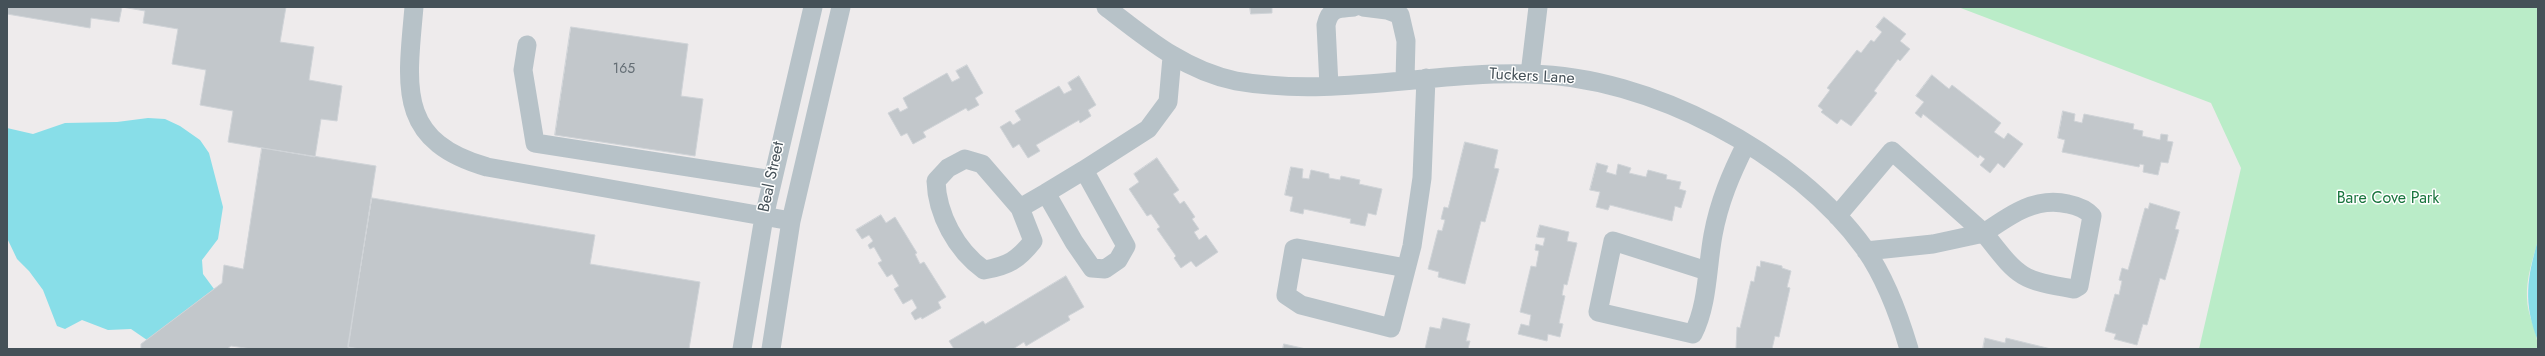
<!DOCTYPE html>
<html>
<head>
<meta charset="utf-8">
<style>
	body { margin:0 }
	#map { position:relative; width:2545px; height:356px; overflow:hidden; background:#eeebec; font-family:Jost,sans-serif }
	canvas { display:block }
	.frame { position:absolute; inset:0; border:8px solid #455158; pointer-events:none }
</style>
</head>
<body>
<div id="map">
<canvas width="2545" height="356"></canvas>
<div class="frame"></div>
</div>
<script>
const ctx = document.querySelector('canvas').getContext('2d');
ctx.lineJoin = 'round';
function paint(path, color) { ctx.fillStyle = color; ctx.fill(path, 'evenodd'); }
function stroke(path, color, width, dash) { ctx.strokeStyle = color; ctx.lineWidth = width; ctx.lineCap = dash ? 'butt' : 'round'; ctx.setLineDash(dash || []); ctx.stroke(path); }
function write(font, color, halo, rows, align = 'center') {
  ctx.font = font + ' Jost,sans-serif'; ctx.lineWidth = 3; ctx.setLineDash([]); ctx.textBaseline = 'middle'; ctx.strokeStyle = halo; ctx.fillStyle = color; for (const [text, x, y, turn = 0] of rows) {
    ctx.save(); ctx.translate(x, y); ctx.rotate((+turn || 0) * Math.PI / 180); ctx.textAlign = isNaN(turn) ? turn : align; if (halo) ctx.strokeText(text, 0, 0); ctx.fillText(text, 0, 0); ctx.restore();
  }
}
const green = new Path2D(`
	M1958 7H2538V240C2533 259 2526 278 2527 298 2527 315 2538 332 2538 349H2199L2241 168 2211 103Z`);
const water = new Path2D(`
	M148 118 165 119 180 126 200 140 209 153 223 207 218 239 202 260 203 274 214 289 147 340 131 329 108 330 82 320 65 329 57 326 43 290 29 271 17 259 7 238V128L33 134 65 123 117 122Z
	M2538 240V341C2523 303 2527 278 2538 240Z`);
const building = new Path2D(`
	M8 7H286L280 42 314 47 309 80 342 86 337 121 321 119 315 157 228 142 233 111 200 105 206 70 172 64 178 29 143 23 145 11 122 7 119 22 91 18 90 28 7 14Z
	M1250 7H1272V13L1251 14Z
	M1884 17 1906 34 1900 41 1910 49 1900 61 1898 59 1874 91 1877 93 1851 126 1841 119 1837 124 1821 112 1823 110 1818 106 1830 90 1827 88 1857 50 1861 53 1871 40 1874 42 1882 32 1876 27Z
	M571 27 688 44 681 96 703 99 695 156 555 135Z
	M967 65 983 93 975 98 979 105 968 111 966 108 923 132 926 137 913 144 907 133 901 136 888 113 898 108 900 112 908 108 903 98 947 73 952 82 960 78 956 71Z
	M1932 75 1949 89 1952 85 2001 123 1994 132 2004 139 2008 133 2023 144 2004 168 1998 163 1990 173 1980 165 1985 159 1980 155 1978 158 1923 114 1921 118 1915 113 1924 102 1916 96Z
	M1079 76 1096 105 1088 110 1091 116 1080 123 1079 120 1036 145 1040 151 1028 158 1019 144 1013 148 1000 127 1010 121 1013 125 1021 120 1015 111 1059 86 1064 94 1072 90 1068 83Z
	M2063 111 2075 114 2074 121 2082 123 2084 114 2134 124 2133 129 2143 131 2142 136 2160 140 2161 134 2168 135 2167 141 2173 142 2168 163 2161 162 2158 175 2143 172 2144 165 2140 164 2139 167 2062 152 2065 140 2058 138Z
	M1465 142 1498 150 1494 168 1499 169 1485 222 1481 221 1465 284 1438 277 1439 272 1428 269 1438 230 1442 231 1445 220 1441 219 1444 207 1448 208Z
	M262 148 376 166 348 349H252L231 346 227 349H141V344L222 283 224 265 243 269Z
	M1157 158 1179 190 1173 194 1180 204 1184 201 1195 217 1192 219 1199 229 1194 232 1199 240 1206 235 1218 252 1196 267 1191 261 1181 268 1174 258 1176 256 1157 229 1160 227 1151 214 1147 216 1129 189 1139 182 1134 174Z
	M1597 163 1608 166 1606 172 1616 175 1618 164 1631 168 1629 173 1646 177 1648 170 1667 175 1666 179 1681 182 1679 189 1686 191 1681 208 1675 206 1672 221 1610 205 1608 210 1596 207 1600 192 1590 190Z
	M1291 167 1303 169 1302 178 1309 179 1311 170 1329 174V178L1340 180 1341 176 1360 180 1359 184 1382 189 1376 215 1368 213 1365 226 1350 223 1351 219 1304 209 1303 214 1290 211 1293 197 1285 195Z
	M372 198 595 235 590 264 700 282 689 349H360L348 347Z
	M2150 203 2180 212 2175 229 2179 230 2165 280 2160 278 2147 325 2143 324 2137 345 2114 339 2116 334 2105 331 2115 294 2119 295 2122 281 2119 280 2122 268 2128 270 2145 208 2148 209Z
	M881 215 886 223 895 217 917 253 915 254 920 264 924 262 946 297 938 302 941 308 922 319 921 317 915 320 911 313 917 308 912 299 903 304 894 289 899 286 892 274 887 277 878 263 882 261 874 247 870 249 868 245 873 241 869 235 862 239 856 230Z
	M1540 225 1569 232 1567 241 1577 243 1567 285 1564 284 1562 295 1565 296 1559 323 1563 324 1560 337 1548 334 1547 341 1518 334 1521 324 1529 326 1531 315 1520 312 1531 266 1536 267 1539 251 1535 250 1536 244 1543 246 1545 238 1537 237Z
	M1761 261 1782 266V268L1791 271 1787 287 1790 288 1779 337 1775 336 1772 349H1736L1737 327 1740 328 1751 281 1754 282 1757 266 1760 267Z
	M1066 276 1084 307 1068 316 1070 320 1026 346 1024 342 1013 349H954L949 341 983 321 985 324Z
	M1443 318 1470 324 1466 341H1470L1468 349H1425L1430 327 1440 329Z
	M1985 338 2005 343 2006 338 2051 349H1983Z
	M1284 344 1306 349H1283Z`);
const minor = new Path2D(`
	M414 7C407 86 396 141 487 167L791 221
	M1106 7C1146 38 1185 71 1236 81 1333 98 1433 71 1530 74 1649 76 1796 153 1865 249 1886 279 1899 315 1909 349
	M1363 7 1387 10 1400 15 1406 41 1405 80
	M527 45 523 70 535 143 772 180
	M1530 74 1538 7
	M1329 86 1326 25C1330 7 1338 9 1354 7
	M1084 170 1046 193 1074 242 1092 268 1105 269 1118 260 1126 246 1084 170 1148 129 1168 102 1172 57
	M1020 208 1033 241C1018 260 1008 266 984 270 956 250 937 214 936 181L948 168 965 159 982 164 1020 208 1046 193
	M1837 216 1892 151 1984 233C2010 215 2036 196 2068 204 2078 206 2086 209 2092 216L2079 286 2074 289C2018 280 2018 276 1984 233L1933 244 1866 251
	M1406 268 1297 248 1294 249 1286 295 1301 305 1391 328 1412 246 1422 178 1426 78
	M1707 271 1613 241 1598 312 1693 334C1708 305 1707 267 1713 235 1719 202 1731 174 1746 144
	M742 349 764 217 813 7
	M771 349 791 221 841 7`);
const numberNames = [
	["165",624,70]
];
const streetNames = [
	["Tuckers Lane",1532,77,3],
	["Beal Street",772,177,-78]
];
const parkNames = [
	["Bare Cove Park",2388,199]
];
paint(green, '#baecc8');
paint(water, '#88dee8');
paint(building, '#c2c7cb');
stroke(building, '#cfd3d7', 1);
stroke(minor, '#b7c2c8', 19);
write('14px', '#646e75', null, numberNames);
write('16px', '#455158', '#fff', streetNames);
write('16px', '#19753e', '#fff', parkNames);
</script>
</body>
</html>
